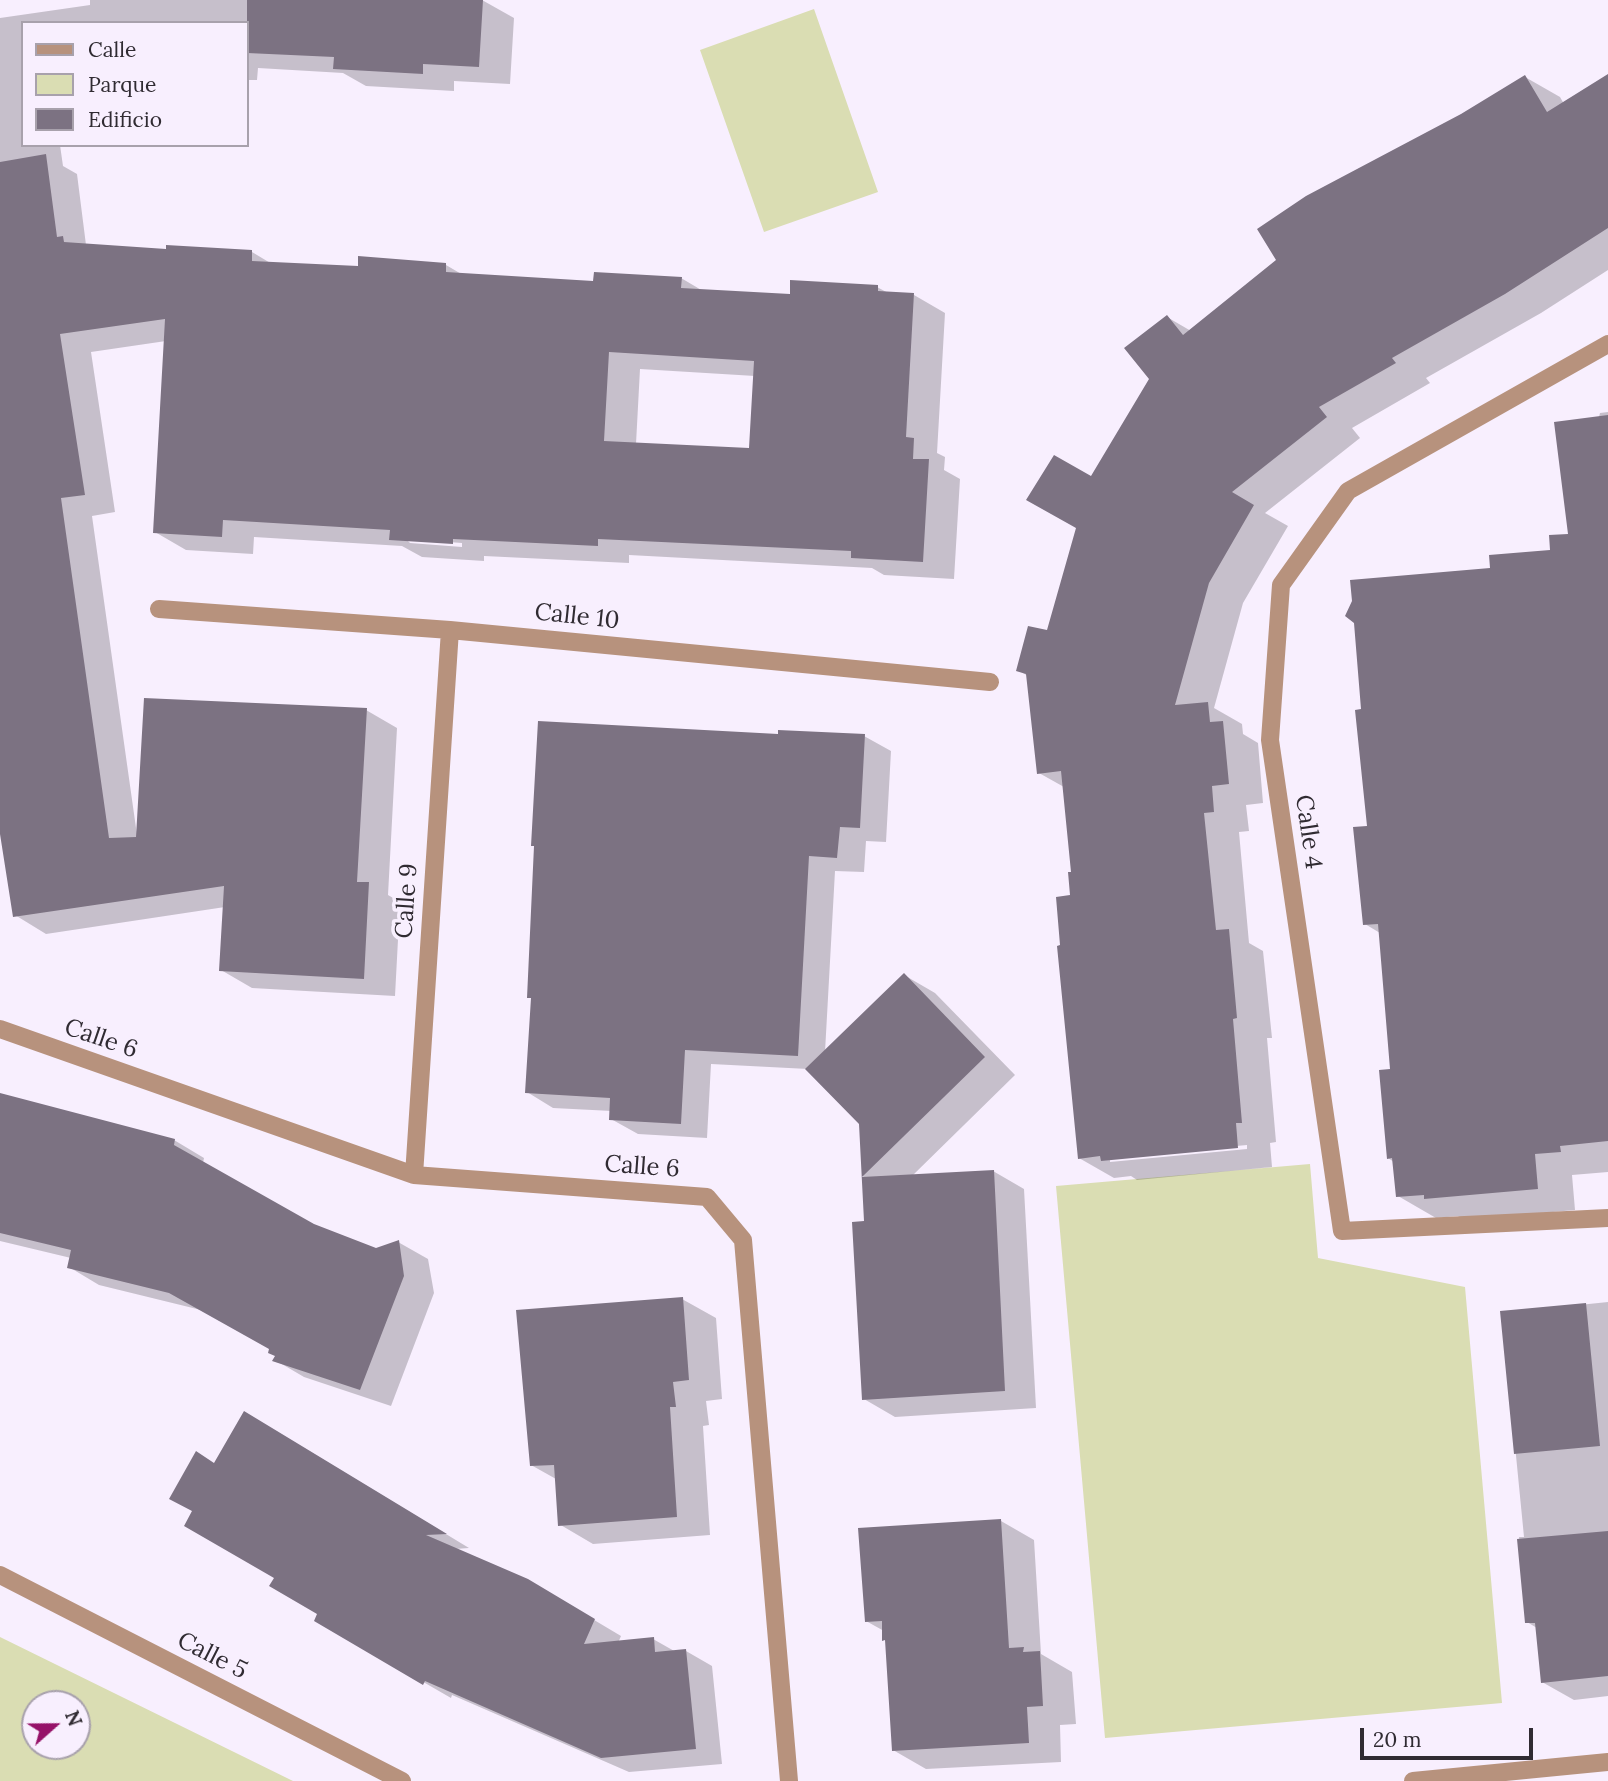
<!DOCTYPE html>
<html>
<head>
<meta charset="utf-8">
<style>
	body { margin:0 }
	#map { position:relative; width:1608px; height:1781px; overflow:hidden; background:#f8effe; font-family:Lora,serif }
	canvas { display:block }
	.legend { position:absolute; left:21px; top:21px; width:228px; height:126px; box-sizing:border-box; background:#f8effe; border:2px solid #a8a1ac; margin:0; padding:9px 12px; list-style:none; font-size:21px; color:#302b32 }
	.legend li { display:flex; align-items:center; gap:14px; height:35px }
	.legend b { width:35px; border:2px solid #a8a1ac }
	.north { position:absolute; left:21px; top:1690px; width:70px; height:70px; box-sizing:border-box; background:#f8effe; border:2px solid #a8a1ac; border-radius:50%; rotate:69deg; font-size:19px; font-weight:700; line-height:28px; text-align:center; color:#302b32 }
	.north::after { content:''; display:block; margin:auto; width:24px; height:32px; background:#961269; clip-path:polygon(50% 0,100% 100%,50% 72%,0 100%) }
	.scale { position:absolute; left:1360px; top:1728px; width:173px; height:32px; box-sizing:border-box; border:4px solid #302b32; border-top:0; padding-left:9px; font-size:21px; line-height:24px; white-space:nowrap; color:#302b32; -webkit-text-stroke:5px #f8effe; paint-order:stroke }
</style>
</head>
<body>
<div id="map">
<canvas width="1608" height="1781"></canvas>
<ul class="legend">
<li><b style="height:9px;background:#b7927d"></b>Calle</li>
<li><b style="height:19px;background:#daddb3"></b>Parque</li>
<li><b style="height:19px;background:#7c7282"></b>Edificio</li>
</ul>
<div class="north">N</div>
<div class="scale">20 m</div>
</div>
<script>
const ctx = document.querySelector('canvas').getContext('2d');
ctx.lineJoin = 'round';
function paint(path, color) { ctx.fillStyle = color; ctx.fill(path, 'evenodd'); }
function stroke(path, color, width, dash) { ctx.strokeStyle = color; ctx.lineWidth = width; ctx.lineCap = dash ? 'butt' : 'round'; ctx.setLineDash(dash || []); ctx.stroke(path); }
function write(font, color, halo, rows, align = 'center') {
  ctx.font = font + ' Lora,serif'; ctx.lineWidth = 7; ctx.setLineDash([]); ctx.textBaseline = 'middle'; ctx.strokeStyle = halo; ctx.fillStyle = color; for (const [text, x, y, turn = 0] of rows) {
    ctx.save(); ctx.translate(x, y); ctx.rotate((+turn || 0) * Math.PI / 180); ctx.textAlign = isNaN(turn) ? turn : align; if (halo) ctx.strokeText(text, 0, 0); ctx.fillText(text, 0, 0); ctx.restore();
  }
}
const green = new Path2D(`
	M814 9 878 192 764 232 700 50Z
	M1310 1164 1318 1258 1465 1287 1502 1703 1105 1738 1056 1186Z
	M0 1637 293 1781H0ZM77 1704V1746H35V1704Z`);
const shadow = new Path2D(`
	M90 0H482L514 18 510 84 454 81V91L366 86 343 73 258 68 257 80H247V23H23V145H60L63 166 77 174 86 245 168 251 252 252 272 264 359 268 446 265 463 275 595 283 681 278 703 291 791 296 877 287 890 294 914 295 945 313 937 453 945 457 944 470 960 479 954 579 884 575 872 568 629 555V563L484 556V561L422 557 402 546 254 537 253 554 186 550 155 532 166 341 91 352 115 512 92 516 137 835 366 710 397 728 388 895 400 902 395 996 252 988 221 970 225 907 46 934 15 915 0 822V18L90 5ZM640 369 755 376 750 449 636 444ZM406 539 462 543V547L410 543Z
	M1608 76V270L1541 313 1426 378 1430 383 1352 428 1360 438 1265 513 1288 526 1243 603 1214 708 1242 724 1243 734 1258 743 1263 803 1246 805 1249 831 1239 832 1249 943 1263 951 1272 1038H1267L1276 1142 1270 1143 1272 1167 1137 1180 1131 1176 1114 1178 1079 1158 1062 947 1072 896 1073 873 1064 787 1039 773 1028 676 1018 670 1048 632 1091 479 1151 378 1167 317 1191 331 1462 116 1525 77 1560 97 1564 104ZM1247 1145V1149L1110 1162V1158Z
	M1608 412V1172L1572 1175 1575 1210 1464 1220 1458 1216 1436 1218 1398 1196 1394 1162 1388 1158 1392 1071 1380 933 1365 924 1369 827 1363 711 1492 570 1552 552 1570 535 1600 413Z
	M779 736H864L891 751 886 842 866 841 864 872 835 871 825 1052 904 975 935 993 1015 1075 912 1176 993 1171 1024 1189 1036 1408 895 1417 864 1399 866 1223 860 1123 808 1069 711 1064 707 1138 638 1134 611 1119 612 1111 553 1108 527 1092 533 999 529 997Z
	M0 1095 174 1140 204 1158 203 1163 313 1226 376 1250 398 1242 428 1259 434 1293 391 1406 304 1377 275 1360 277 1357 271 1349 201 1310 99 1285 69 1267 71 1258 0 1241Z
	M682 1299 716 1318 722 1399 706 1401 709 1425 703 1426 710 1535 593 1544 559 1524 556 1479 531 1465Z
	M1608 1302V1696L1574 1700 1542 1682 1537 1628 1527 1622 1519 1537H1524L1502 1313Z
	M271 1428 469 1548 455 1549 527 1580 621 1636 618 1643 653 1639 676 1652 686 1651 712 1666 722 1764 629 1772 452 1695 451 1698 316 1620 319 1614 276 1577 215 1465Z
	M1001 1521 1034 1540 1041 1654 1072 1672 1076 1724 1060 1725 1061 1762 926 1769 893 1750 887 1641 884 1639V1631L866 1621Z`);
const building = new Path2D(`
	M247 0H483L479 67 423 64V74L333 69 334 57 247 53Z
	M1608 74V228L1505 294 1392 358 1396 363 1319 407 1327 417 1232 492 1254 505 1209 583 1175 705 1208 702 1210 722 1223 721 1229 784 1212 786 1214 812 1204 813 1216 930 1229 929 1237 1018 1233 1019 1242 1123H1236L1238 1148 1101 1161 1100 1156 1078 1159 1057 946 1060 945 1056 897 1070 895 1068 872H1071L1061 771 1037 774 1026 674 1016 671 1028 626 1047 630 1076 528 1026 500 1054 455 1091 476 1149 379 1124 348 1167 315 1183 335 1276 260 1257 229 1306 196 1461 114 1525 75 1547 112Z
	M46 154 57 237 63 236 64 242 166 249V245L252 250V261L358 266V256L446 263V272L593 281 594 272 682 277 681 288 790 294V280L878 285V291L914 293 906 437 914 438 913 459H929L923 562 851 558V551L598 539V546L453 539V544L389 540 390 530 223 520 222 537 153 533 165 319 60 334 85 495 61 498 109 838 136 837 144 698 367 708 357 882H369L364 979 219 971 224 886 13 917 0 834V162ZM609 352 754 361 749 448 604 441Z
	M1608 415V1141L1560 1146 1561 1152 1535 1154 1538 1189 1424 1199V1195L1396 1197 1392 1158 1387 1159 1379 1070 1390 1069 1378 924 1363 925 1353 827 1367 826 1355 710 1361 709 1354 623 1345 616 1352 601 1350 580 1490 568 1489 555 1550 550 1549 535 1568 534 1554 422Z
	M538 721 778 734V730L865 734 860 828 840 827 837 858 809 856 798 1056 685 1050 681 1124 609 1120 610 1098 525 1093 531 998H527L534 846H531Z
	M904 973 985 1057 862 1177 994 1170 1005 1391 862 1400 852 1222 864 1221 859 1124 805 1069Z
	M0 1093 175 1139 174 1145 314 1224 376 1248 399 1240 404 1276 360 1390 272 1361 275 1356 268 1353 269 1349 169 1293 67 1268 71 1250 0 1233Z
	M683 1297 689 1380 673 1382 676 1407H670L677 1517 558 1526 554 1465 530 1466 516 1310Z
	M1586 1303 1600 1446 1514 1454 1500 1311Z
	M244 1411 447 1534 426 1535 528 1579 595 1619 584 1644 654 1637 655 1652 686 1649 696 1749 601 1758 425 1681 423 1685 314 1621 317 1614 269 1586 274 1578 184 1526 192 1511 169 1499 196 1451 214 1463Z
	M1001 1519 1009 1648 1024 1647 1023 1652 1040 1651 1043 1706 1027 1707 1029 1743 892 1751 885 1640 882 1641V1621L865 1622 858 1528Z
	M1608 1531V1676L1541 1683 1535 1623H1525L1517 1539Z`);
const minor = new Path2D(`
	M1608 344 1348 491 1281 585 1270 740 1342 1231 1608 1218
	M159 609 450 630 990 682
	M0 1029 414 1175 707 1197 743 1240 789 1781
	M414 1175 450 630
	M0 1575 402 1781
	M1413 1781 1608 1762`);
const streetNames = [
	["Calle 10",577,617,6],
	["Calle 4",1308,832,82],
	["Calle 9",407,901,-86],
	["Calle 6",101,1039,19],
	["Calle 6",642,1167,4],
	["Calle 5",212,1656,27]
];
paint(green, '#daddb3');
paint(shadow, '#0003');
paint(building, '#7c7282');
stroke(minor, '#b7927d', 18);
write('24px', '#302b32', '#f8effe', streetNames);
</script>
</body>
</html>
